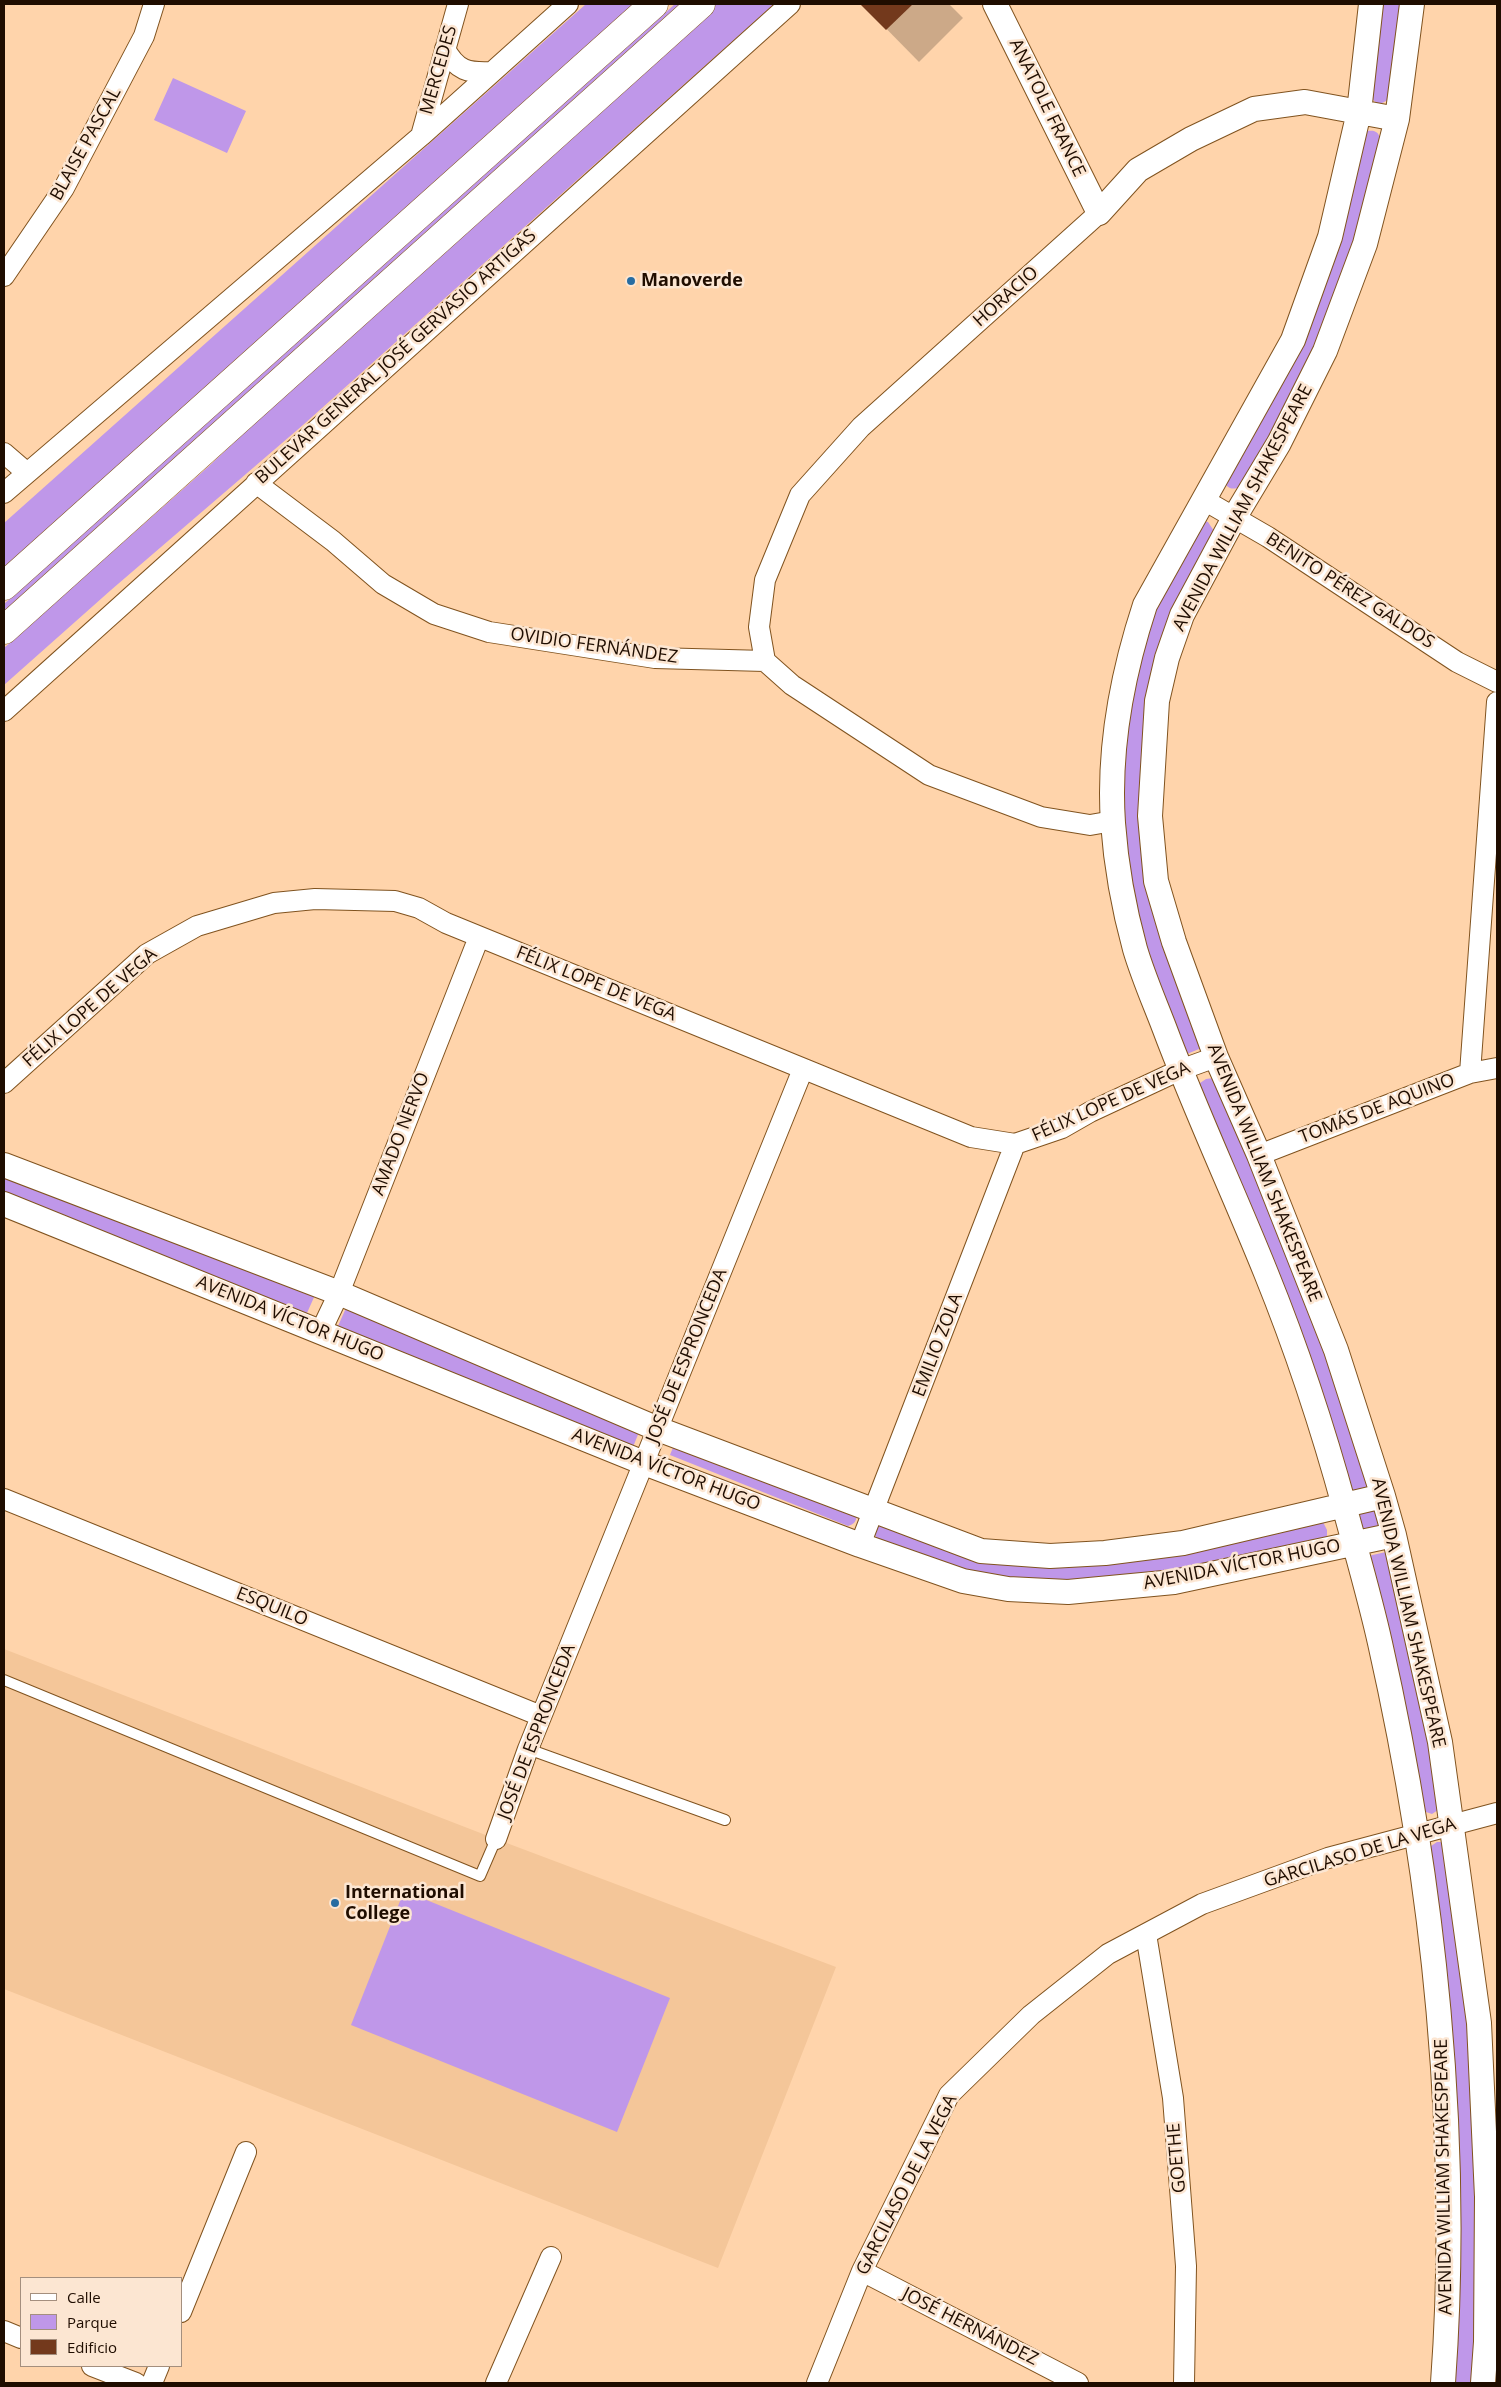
<!DOCTYPE html>
<html>
<head>
<meta charset="utf-8">
<style>
	body { margin:0 }
	#map { position:relative; width:1501px; height:2387px; overflow:hidden; background:#ffd4ab; font-family:"Open Sans",sans-serif }
	canvas { display:block }
	.frame { position:absolute; inset:0; border:5px solid #1f0d00; pointer-events:none }
	.legend { position:absolute; left:20px; top:2277px; width:162px; height:90px; box-sizing:border-box; background:#fce6d2; border:1px solid #a48f7e; margin:0; padding:6px 9px; list-style:none; font-size:15px; color:#1f0d00 }
	.legend li { display:flex; align-items:center; gap:10px; height:25px }
	.legend b { width:25px; border:1px solid #a48f7e }
</style>
</head>
<body>
<div id="map">
<canvas width="1501" height="2387"></canvas>
<div class="frame"></div>
<ul class="legend">
<li><b style="height:6px;background:#fff"></b>Calle</li>
<li><b style="height:14px;background:#bf97e9"></b>Parque</li>
<li><b style="height:14px;background:#73391c"></b>Edificio</li>
</ul>
</div>
<script>
const ctx = document.querySelector('canvas').getContext('2d');
ctx.lineJoin = 'round';
function paint(path, color) { ctx.fillStyle = color; ctx.fill(path, 'evenodd'); }
function stroke(path, color, width, dash) { ctx.strokeStyle = color; ctx.lineWidth = width; ctx.lineCap = dash ? 'butt' : 'round'; ctx.setLineDash(dash || []); ctx.stroke(path); }
function write(font, color, halo, rows, align = 'center') {
  ctx.font = font + ' "Open Sans",sans-serif'; ctx.lineWidth = 5; ctx.setLineDash([]); ctx.textBaseline = 'middle'; ctx.strokeStyle = halo; ctx.fillStyle = color; for (const [text, x, y, turn = 0] of rows) {
    ctx.save(); ctx.translate(x, y); ctx.rotate((+turn || 0) * Math.PI / 180); ctx.textAlign = isNaN(turn) ? turn : align; if (halo) ctx.strokeText(text, 0, 0); ctx.fillText(text, 0, 0); ctx.restore();
  }
}
const built = new Path2D(`
	M4 1649 496 1839 836 1967 718 2268 4 1989Z`);
const green = new Path2D(`
	M586 4H640L4 574V523Z
	M675 4H683L4 614V604Z
	M717 4H774L303 425 111 590 4 685V648L208 467 354 330Z
	M1381 4H1402L1389 98C1382 106 1375 105 1371 96Z
	M173 78 246 111 227 153 154 120Z
	M1367 131C1376 130 1378 132 1381 140L1359 239 1317 351 1240 487C1232 490 1229 489 1223 482L1363 135Z
	M1203 521 1208 522 1214 531 1171 614 1140 816 1200 1042 1199 1049 1187 1054 1181 1050 1145 948 1128 885 1121 821 1124 749 1130 689 1153 607Z
	M1213 1078 1217 1082 1294 1267 1371 1488 1351 1494 1200 1090V1083L1206 1079Z
	M4 1174 315 1295 307 1313 4 1192Z
	M346 1308 639 1432 633 1447 338 1326Z
	M674 1445 857 1515C856 1522 854 1524 848 1526L670 1455Z
	M1373 1506 1380 1531 1363 1536 1356 1511Z
	M1323 1522 1327 1530V1539L1157 1574 1055 1582 963 1573 877 1538 874 1534 878 1523 968 1555Z
	M1386 1552 1406 1633 1441 1804 1438 1810 1432 1814 1426 1812 1422 1808 1368 1556Z
	M1437 1842H1442L1469 2027 1476 2201V2342L1472 2383H1455L1458 2343V2204L1428 1852 1431 1846Z
	M404 1891 670 1998 617 2132 351 2025Z`);
const shadow = new Path2D(`
	M862 4H949L963 18 919 62Z`);
const building = new Path2D(`
	M860 4H913L886 30Z`);
const service = new Path2D(`
	M4 1680 480 1876 496 1839
	M528 1749 725 1820`);
const minor = new Path2D(`
	M445 49C457 71 468 73 491 72
	M421 136 458 4
	M4 276 64 188 144 36 154 4
	M4 453 26 472
	M256 483 333 541 383 584 434 614 489 632 655 658 765 661 792 685 929 775 1041 817 1090 825 1113 821
	M4 493 421 136 568 4
	M1204 500 1268 537 1457 662 1497 682
	M765 661 759 627 765 580 800 495 861 427 1099 213
	M4 711 790 4
	M1470 1073 1497 702
	M4 1083 147 954 197 926 274 903 315 899 395 901 419 908 446 923 971 1137 1015 1144 1062 1128 1090 1112 1180 1070 1216 1057
	M1259 1155 1470 1073 1497 1068
	M321 1331 339 1293 479 937
	M4 1499 541 1716
	M860 1545 1015 1144
	M496 1839 528 1749 803 1069
	M1146 1934 1173 2098 1186 2266 1184 2383
	M862 2271 1078 2383
	M181 2312 246 2152
	M4 2331 21 2338
	M92 2366 136 2383
	M152 2383 159 2366
	M496 2383 551 2257
	M817 2383 862 2271 949 2095 1031 2015 1108 1954 1202 1904 1328 1858 1497 1813`);
const tertiary = new Path2D(`
	M995 4 1099 213 1138 170 1191 139 1254 109 1305 102 1397 119
	M1371 4 1359 112 1330 237 1293 340 1145 605C1122 675 1108 749 1113 823 1116 865 1124 909 1135 949 1143 976 1154 1001 1164 1027 1195 1110 1233 1191 1266 1273 1296 1347 1324 1432 1345 1509 1357 1554 1370 1598 1380 1643 1434 1883 1461 2137 1443 2383
	M1412 4 1397 119 1365 244 1325 351 1279 443 1234 518 1182 615 1167 658 1157 701 1150 816 1156 881 1174 942 1216 1057 1259 1155 1336 1350 1383 1496 1394 1535 1440 1742 1479 2023 1487 2197 1486 2342 1483 2383
	M4 1165 339 1293 658 1429 981 1551 1050 1556 1105 1553 1183 1543 1383 1496
	M4 1204 644 1463 860 1545 963 1581 1008 1589 1068 1592 1174 1582 1394 1535`);
const secondary = new Path2D(`
	M4 586 654 4
	M4 630 701 4`);
const markers = [
	[631,281,5,"#276ca1"],
	[335,1903,5,"#276ca1"]
];
const streetNames = [
	["MERCEDES",439,70,-74],
	["ANATOLE FRANCE",1047,108,64],
	["BLAISE PASCAL",86,144,-61],
	["HORACIO",1006,297,-42],
	["BULEVAR GENERAL JOSÉ GERVASIO ARTIGAS",396,357,-42],
	["AVENIDA WILLIAM SHAKESPEARE",1243,508,-62],
	["BENITO PÉREZ GALDOS",1350,591,33],
	["OVIDIO FERNÁNDEZ",594,646,8],
	["FÉLIX LOPE DE VEGA",596,984,22],
	["FÉLIX LOPE DE VEGA",90,1008,-41],
	["FÉLIX LOPE DE VEGA",1111,1102,-24],
	["TOMÁS DE AQUINO",1377,1109,-21],
	["AMADO NERVO",401,1134,-69],
	["AVENIDA WILLIAM SHAKESPEARE",1264,1173,68],
	["AVENIDA VÍCTOR HUGO",290,1319,22],
	["EMILIO ZOLA",938,1345,-69],
	["JOSÉ DE ESPRONCEDA",687,1356,-68],
	["AVENIDA VÍCTOR HUGO",666,1470,21],
	["AVENIDA VÍCTOR HUGO",1242,1565,-11],
	["ESQUILO",272,1607,22],
	["AVENIDA WILLIAM SHAKESPEARE",1408,1613,77],
	["JOSÉ DE ESPRONCEDA",537,1732,-69],
	["GARCILASO DE LA VEGA",1360,1853,-17],
	["GOETHE",1177,2158,-95],
	["AVENIDA WILLIAM SHAKESPEARE",1444,2177,-91],
	["GARCILASO DE LA VEGA",907,2185,-63],
	["JOSÉ HERNÁNDEZ",970,2327,27]
];
const poiNames = [
	["Manoverde",641,281],
	["International",345,1893],
	["College",345,1914]
];
paint(built, '#f4c699');
paint(green, '#bf97e9');
paint(shadow, '#0003');
paint(building, '#73391c');
stroke(service, '#80531f', 12);
stroke(minor, '#80531f', 22);
stroke(tertiary, '#80531f', 26);
stroke(secondary, '#80531f', 29);
stroke(service, '#fff', 10);
stroke(minor, '#fff', 20);
stroke(tertiary, '#fff', 24);
stroke(secondary, '#fff', 28);
for (const [x, y, r, color] of markers) { const dot = new Path2D(); dot.arc(x, y, r, 0, 2 * Math.PI); ctx.fillStyle = color; ctx.fill(dot); stroke(dot, '#fce6d2', 2); }
write('18px', '#1f0d00', '#fce6d2', streetNames);
write('bold 18px', '#1f0d00', '#fce6d2', poiNames, 'left');
</script>
</body>
</html>
